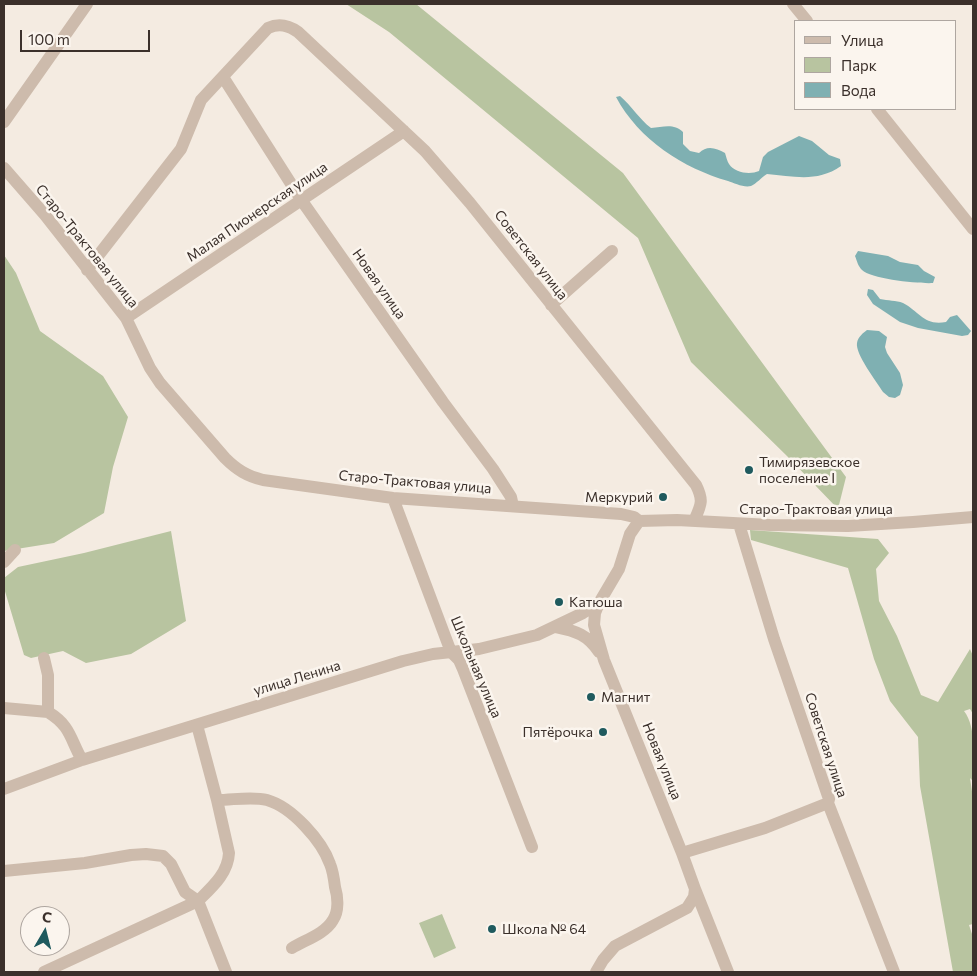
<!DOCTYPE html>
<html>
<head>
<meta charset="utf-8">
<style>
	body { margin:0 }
	#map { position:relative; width:977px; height:976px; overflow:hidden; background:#f4ebe1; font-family:Commissioner,sans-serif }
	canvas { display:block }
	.frame { position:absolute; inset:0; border:5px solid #3b302b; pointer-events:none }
	.legend { position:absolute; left:794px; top:20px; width:162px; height:90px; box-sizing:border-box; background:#fbf5ee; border:1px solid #aea6a0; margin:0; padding:6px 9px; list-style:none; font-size:15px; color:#3b302b }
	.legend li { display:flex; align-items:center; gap:10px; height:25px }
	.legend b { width:25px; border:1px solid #aea6a0 }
	.north { position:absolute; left:20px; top:906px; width:50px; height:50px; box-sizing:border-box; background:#fbf5ee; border:1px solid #aea6a0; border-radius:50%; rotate:8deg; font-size:14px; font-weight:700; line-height:20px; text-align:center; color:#3b302b }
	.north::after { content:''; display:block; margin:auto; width:18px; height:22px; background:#1f5a5e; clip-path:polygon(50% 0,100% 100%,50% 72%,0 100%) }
	.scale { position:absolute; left:20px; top:30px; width:130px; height:22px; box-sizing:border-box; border:2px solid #3b302b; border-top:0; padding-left:6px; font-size:15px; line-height:18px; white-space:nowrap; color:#3b302b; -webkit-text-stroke:4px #fbf5ee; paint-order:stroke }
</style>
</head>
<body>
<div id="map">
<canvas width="977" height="976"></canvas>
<div class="frame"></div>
<ul class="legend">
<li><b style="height:6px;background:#cdbbac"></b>Улица</li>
<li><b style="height:14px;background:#b8c4a0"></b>Парк</li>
<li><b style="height:14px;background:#7fb0b2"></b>Вода</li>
</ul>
<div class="north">С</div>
<div class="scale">100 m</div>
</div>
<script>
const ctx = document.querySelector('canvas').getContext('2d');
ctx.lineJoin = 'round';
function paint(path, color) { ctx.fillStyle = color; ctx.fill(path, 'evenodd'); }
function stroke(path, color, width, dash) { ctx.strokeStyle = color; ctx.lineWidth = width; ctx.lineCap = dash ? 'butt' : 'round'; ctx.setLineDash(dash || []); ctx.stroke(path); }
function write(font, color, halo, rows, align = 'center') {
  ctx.font = font + ' Commissioner,sans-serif'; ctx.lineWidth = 5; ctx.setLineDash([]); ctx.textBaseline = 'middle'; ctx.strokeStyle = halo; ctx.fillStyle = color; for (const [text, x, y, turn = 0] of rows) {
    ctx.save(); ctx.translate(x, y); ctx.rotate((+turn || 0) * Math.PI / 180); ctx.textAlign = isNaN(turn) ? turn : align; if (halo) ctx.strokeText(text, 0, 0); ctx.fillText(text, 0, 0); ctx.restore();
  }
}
const green = new Path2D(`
	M346 4H416L623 173 846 477 838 509 787 456 691 362 638 238 389 32Z
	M4 255 16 273 40 331 103 376 128 417 113 467 104 513 54 543 4 551Z
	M750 530 878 539 889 553 876 569 879 601 897 636 921 695 938 702 970 649 973 656V714L970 709 964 711C977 728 973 758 973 781L970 778 973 798V924L969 925 973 937V972H953L920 786 918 737 890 701 874 659 848 568 751 540Z
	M171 531 186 621 131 654 86 663 63 651 31 658 24 655 4 588V578L18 567 84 553Z
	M442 914 456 948 434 958 419 923Z`);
const water = new Path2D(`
	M620 96C632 106 639 119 651 128 663 127 674 123 683 132V144L690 151 699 153C707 145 716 148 725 153 726 156 727 161 729 164 735 173 750 175 759 171L763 157 768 152 799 136 812 141 829 155 840 159 841 166C817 183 793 176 767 174 762 177 756 184 751 186 744 188 734 183 728 181 683 168 639 140 616 97Z
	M858 251 888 256 900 262 918 265 924 271 935 277 933 283C920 284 871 279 862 270 858 266 857 261 855 256Z
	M868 289 873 290 880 299C888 301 896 300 903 303 920 312 924 326 946 322L950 317 957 315 971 331 968 335 962 336 918 328 900 322 873 304 867 295Z
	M867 330 879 331 887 337 885 347 887 353 900 373 903 385 900 395 895 398 889 397 883 392C877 382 855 354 857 343 858 337 863 333 867 330Z`);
const minor = new Path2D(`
	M793 4 807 21
	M223 77 302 201 443 402 493 469 511 497 513 506
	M877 109 973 229
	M4 122 87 4
	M4 168 45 215 126 318 150 368 160 383 225 458C237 470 247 476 263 480L393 498 621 514 634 517 639 521 677 520 770 525 848 526 913 522 973 517
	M87 270 181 149 201 100 268 28C279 23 288 25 298 32L425 151 470 203 696 485C704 501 701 505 694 521
	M551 305 612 251
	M126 318 404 131
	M393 498 451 652 459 660 463 669 532 847
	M739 524 774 639 829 799 828 803 894 972
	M4 562 15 550
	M556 627C576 631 588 635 599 652
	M44 658 48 675V712C71 726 70 739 82 760
	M4 708 48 712
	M4 789 82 760 403 661 433 654 479 649 537 635 583 613 599 603
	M217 800C233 800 252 796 267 800 292 807 322 841 330 864 333 871 334 879 335 887 338 897 339 911 333 920 325 934 305 940 292 948
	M682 853 765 828 828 803
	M4 871 85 863 131 855 146 854 163 856 171 864 185 892 198 901 226 972
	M695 889 728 972
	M44 972 198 901C211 888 228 874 229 853L217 800 197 725
	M596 972 603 960 615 946 687 908 694 897 695 889 682 853 604 660 594 625 595 613 599 603 619 569 630 534 639 521`);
const markers = [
	[749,470,5,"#1f5a5e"],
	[663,497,5,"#1f5a5e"],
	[559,602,5,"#1f5a5e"],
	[591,697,5,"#1f5a5e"],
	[603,732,5,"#1f5a5e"],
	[492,929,5,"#1f5a5e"]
];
const streetNames = [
	["Малая Пионерская улица",257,212,-34],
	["Старо-Трактовая улица",87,246,51],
	["Советская улица",531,255,52],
	["Новая улица",379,284,55],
	["Старо-Трактовая улица",415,482,5],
	["Старо-Трактовая улица",816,509],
	["Школьная улица",476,667,67],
	["улица Ленина",297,678,-17],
	["Советская улица",826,745,72],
	["Новая улица",662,761,68]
];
const poiNames = [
	["Тимирязевское",759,462],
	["поселение I",759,478],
	["Меркурий",653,497,"right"],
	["Катюша",569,602],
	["Магнит",601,697],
	["Пятёрочка",593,732,"right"],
	["Школа № 64",502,929]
];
paint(green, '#b8c4a0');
paint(water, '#7fb0b2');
stroke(minor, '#cdbbac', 12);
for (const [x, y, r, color] of markers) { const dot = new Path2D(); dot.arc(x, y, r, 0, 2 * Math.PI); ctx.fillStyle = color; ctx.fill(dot); stroke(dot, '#fbf5ee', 2); }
write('14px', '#3b302b', '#fbf5ee', streetNames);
write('14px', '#3b302b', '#fbf5ee', poiNames, 'left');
</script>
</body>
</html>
